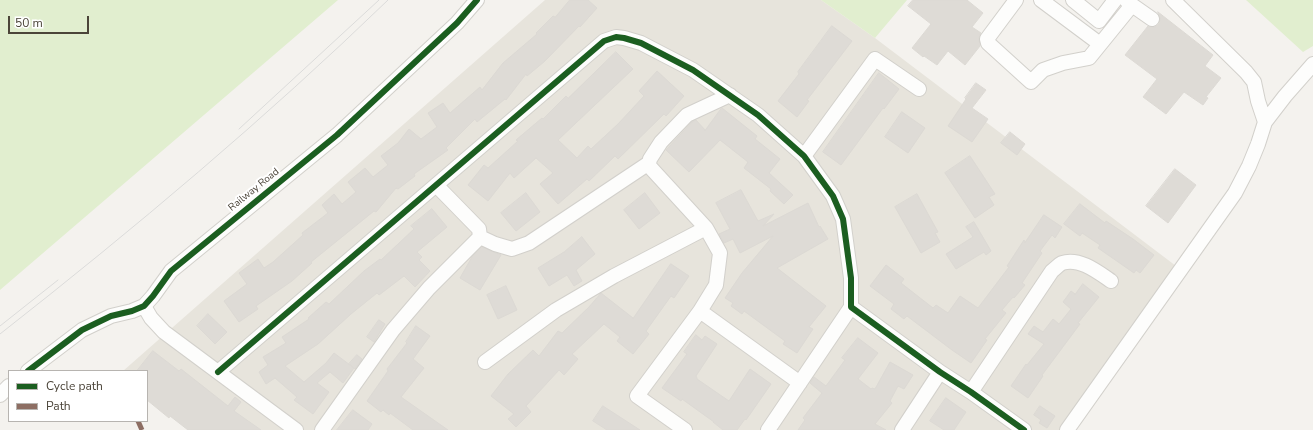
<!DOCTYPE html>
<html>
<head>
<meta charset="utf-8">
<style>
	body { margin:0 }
	#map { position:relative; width:1313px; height:430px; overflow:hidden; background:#f4f2ee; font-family:"Nunito Sans",sans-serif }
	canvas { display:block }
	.legend { position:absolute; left:8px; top:370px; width:140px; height:52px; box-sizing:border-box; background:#fff; border:1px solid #b7b4b0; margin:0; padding:5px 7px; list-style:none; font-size:12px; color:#4b4439 }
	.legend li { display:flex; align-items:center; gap:8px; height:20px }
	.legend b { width:20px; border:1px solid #b7b4b0 }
	.scale { position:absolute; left:8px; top:16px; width:81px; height:18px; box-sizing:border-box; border:2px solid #4b4439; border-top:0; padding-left:5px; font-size:12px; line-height:14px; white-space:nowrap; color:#4b4439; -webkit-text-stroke:3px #fff; paint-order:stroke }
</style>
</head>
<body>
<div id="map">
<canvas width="1313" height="430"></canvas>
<ul class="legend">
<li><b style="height:5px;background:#1b5e20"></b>Cycle path</li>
<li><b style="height:5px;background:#8d6e63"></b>Path</li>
</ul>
<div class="scale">50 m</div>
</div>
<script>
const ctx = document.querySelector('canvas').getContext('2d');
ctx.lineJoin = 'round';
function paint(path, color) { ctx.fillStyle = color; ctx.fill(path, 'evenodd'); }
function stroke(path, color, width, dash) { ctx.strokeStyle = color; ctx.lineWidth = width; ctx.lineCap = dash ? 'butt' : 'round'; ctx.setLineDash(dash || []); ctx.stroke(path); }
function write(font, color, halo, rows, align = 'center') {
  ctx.font = font + ' "Nunito Sans",sans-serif'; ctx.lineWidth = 4; ctx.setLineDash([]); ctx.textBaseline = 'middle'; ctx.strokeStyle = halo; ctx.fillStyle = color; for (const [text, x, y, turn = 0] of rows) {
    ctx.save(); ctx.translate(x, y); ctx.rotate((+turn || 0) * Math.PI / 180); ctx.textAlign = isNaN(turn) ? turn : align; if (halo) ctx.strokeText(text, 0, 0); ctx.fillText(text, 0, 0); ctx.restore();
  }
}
const residential = new Path2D(`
	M545 0H821L875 38 1176 266 1060 430H194L147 371H123Z`);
const green = new Path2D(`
	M0 0H338L0 290Z
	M821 0H907L875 38Z
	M1246 0H1313V46L1303 52Z`);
const building = new Path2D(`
	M570 0H588L597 8 580 27 579 26 545 61 527 76 526 74 506 100 505 99 477 122 475 119 446 148 448 150 414 174 415 176 398 189 396 188 376 212 374 211 311 262 312 263 292 281 256 306 258 309 239 322 224 301 247 284 239 273 258 259 264 268 273 262 303 235 302 233 328 213 322 205 334 194 342 204 356 192 348 182 365 168 373 177 388 165 381 156 398 143 409 129 421 139 437 127 428 113 443 103 450 113 480 87 482 90 503 63 537 34 536 33 553 16 555 17Z
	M913 0H967L983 13 972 27 981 33 979 38 980 46 965 65 948 51 937 65 924 56 923 57 912 48 931 24 908 6Z
	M1158 12 1213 55 1205 66 1221 78 1206 97 1208 98 1203 105 1184 92 1166 114 1143 97 1157 79 1125 55 1148 26 1155 27 1159 24 1160 19Z
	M832 26 852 41 807 100 809 101 797 117 778 101 799 74 798 72Z
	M616 52 633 69 558 140 577 158 588 146 591 149 618 124 644 96 639 91 657 71 684 96 666 116 664 114 618 159 615 156 589 181 587 179 558 204 540 184 553 173 536 158 514 178 510 173 488 201 468 185 484 165 488 168 518 141 516 140 542 118 543 119 566 96 568 98Z
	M879 73 899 89 884 109 883 108 841 165 823 152Z
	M976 83 986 90 972 108 988 119 972 142 948 126 966 99 965 98Z
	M722 108 757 136 755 139 780 159 769 173 793 195 784 204 770 191 771 189 744 168 748 162 720 140 689 172 666 150 692 122 696 120 705 130Z
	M902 112 925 128 908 153 885 137Z
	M1010 132 1025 144 1017 155 1001 143Z
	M970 156 995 194 989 197 994 205 975 218 945 173Z
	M1175 169 1196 185 1168 223 1146 206Z
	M741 190 758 221 774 214 763 226 808 203 819 227 820 226 828 239 777 268 826 306 809 327 813 329 797 353 783 344 785 341 744 311 742 314 731 306 733 303 725 298 742 273 773 236 740 253 733 239 724 243 719 234 730 229 716 203Z
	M526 193 540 212 516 231 501 213Z
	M645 193 660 213 639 229 624 210Z
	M917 194 938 232 935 233 940 242 921 253 895 207Z
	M1080 204 1105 223 1106 221 1133 239 1154 255 1140 273 1136 270 1134 273 1098 248 1100 245 1082 233 1080 236 1064 224Z
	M432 209 447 227 417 252 422 257 419 260 430 271 415 287 404 276 379 295 377 293 351 314 318 344 285 366 304 382 326 363 334 353 354 368 343 383 330 372 317 383 329 392 313 414 294 400 297 397 275 378 266 384 259 372 268 365 263 357 286 343 282 337 309 319 308 318 326 302 329 304 364 271 380 259 381 260 414 229 411 226Z
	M1044 215 1062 227 1055 238 1052 235 1040 251 1042 253 1022 283 1025 285 1014 298 1013 297 1002 310 1006 313 985 339 987 340 971 363 952 350 907 316 904 319 891 309 894 304 870 286 886 265 904 279 901 283 933 308 936 305 948 313 960 296 978 308 1009 267 1007 266 1024 240 1025 242Z
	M974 222 991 251 986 255 984 252 956 269 946 254 973 237 966 227Z
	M582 237 595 254 576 270 582 281 574 286 567 275 549 286 538 268 564 252Z
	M482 247 501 255 480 290 460 278 472 257Z
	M671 264 689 276 674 298 671 296 646 331 649 334 633 354 617 341 620 337 604 324 572 354 578 359 564 375 559 370 526 406 531 412 516 427 508 419 514 414 491 396 508 374 533 350 539 356 558 331 562 333 589 307 601 293 633 318Z
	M1083 284 1099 297 1078 323 1080 324 1042 375 1043 376 1028 398 1011 386 1026 364 1027 365 1044 344 1028 334 1034 326 1043 332 1053 319 1059 324 1071 309 1063 302 1071 291 1075 294Z
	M506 286 517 310 498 319 487 295Z
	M208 314 227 332 215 344 197 326Z
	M379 320 385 324 374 342 367 337Z
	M416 326 430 336 413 359 424 368 401 397 448 430H413L390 413 389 415 383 410 381 412 367 401 388 371 387 369 407 343 406 342Z
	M696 335 702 340 705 336 717 344 696 376 697 378V379L729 401 750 369 771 384 746 420 745 419 737 430H723L713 422H714L682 399 681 401 662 388 687 354 684 352Z
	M858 338 878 353 858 379 871 389 872 388 875 389 890 362 913 375 904 389 898 386 890 401 892 403 875 424 886 430H798L805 420 803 418 822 393 810 383 814 377 826 386 845 360 842 358Z
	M153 351 179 371 181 369 228 406 235 397 241 402 234 411 261 430H188L170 416 169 418 147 400V371H137Z
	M357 355 362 359 355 369 349 364Z
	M946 398 966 412 954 430H944L930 421Z
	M603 406 640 430H607L593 421Z
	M1040 406 1055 416 1047 428 1039 423 1041 420 1034 415Z
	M353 410 372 424 368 430H337Z`);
const minor = new Path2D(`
	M1016 0 987 39 988 43 1031 82 1043 70 1063 63 1089 58 1132 5 1126 0
	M1041 0 1100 44
	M1073 0 1099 21 1115 0
	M1173 0 1246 72 1254 82 1258 101 1265 122
	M1132 5 1152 19
	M804 156 875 59 919 89
	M436 185 479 229 480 237
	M480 237 495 244 512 249 529 243 649 163
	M144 306 151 318 164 332 296 430
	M700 311 800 383
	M485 362 556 310 614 276 706 228
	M28 371 82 330 111 316 132 311 144 306 153 296 171 271 337 135 457 23 477 0
	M218 372 604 41 616 37 624 38 641 43 693 70 758 115 804 156 833 196 843 219 851 278V307L940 372 971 392 1024 430
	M971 392 1052 271C1055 269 1058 265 1062 263 1079 257 1098 272 1111 281
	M0 395 9 386
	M322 430 393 330 429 288 480 237
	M685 430 637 396 700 311 716 285 720 253 706 228 650 167 649 163 650 159 661 142 687 115 730 95
	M768 430 851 307
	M902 430 940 372
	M1067 430 1235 193 1249 166 1258 144 1265 122 1285 96 1313 64`);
const tram = new Path2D(`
	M239 129 379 0
	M0 326 58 280
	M0 334C134 229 266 118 388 0`);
const quiet = new Path2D(`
	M138 421 142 430`);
const cycleway = new Path2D(`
	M28 371 82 330 111 316 132 311 144 306 153 296 171 271 337 135 457 23 477 0
	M218 372 604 41 616 37 624 38 641 43 693 70 758 115 804 156 833 196 843 219 851 278V307L940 372 971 392 1024 430`);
const streetNames = [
	["Railway Road",254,190,-39]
];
paint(residential, '#e7e4dc');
paint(green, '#e1eecf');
paint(building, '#dedbd6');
stroke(building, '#dcd9d4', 1);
stroke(minor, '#d2d0cb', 16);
stroke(minor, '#fdfdfc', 14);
stroke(tram, '#dbdbda', 1);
stroke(quiet, '#8d6e63', 5, [10, 5]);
stroke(cycleway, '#1b5e20', 6);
write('10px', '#4b4439', '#fff', streetNames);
</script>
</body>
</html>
